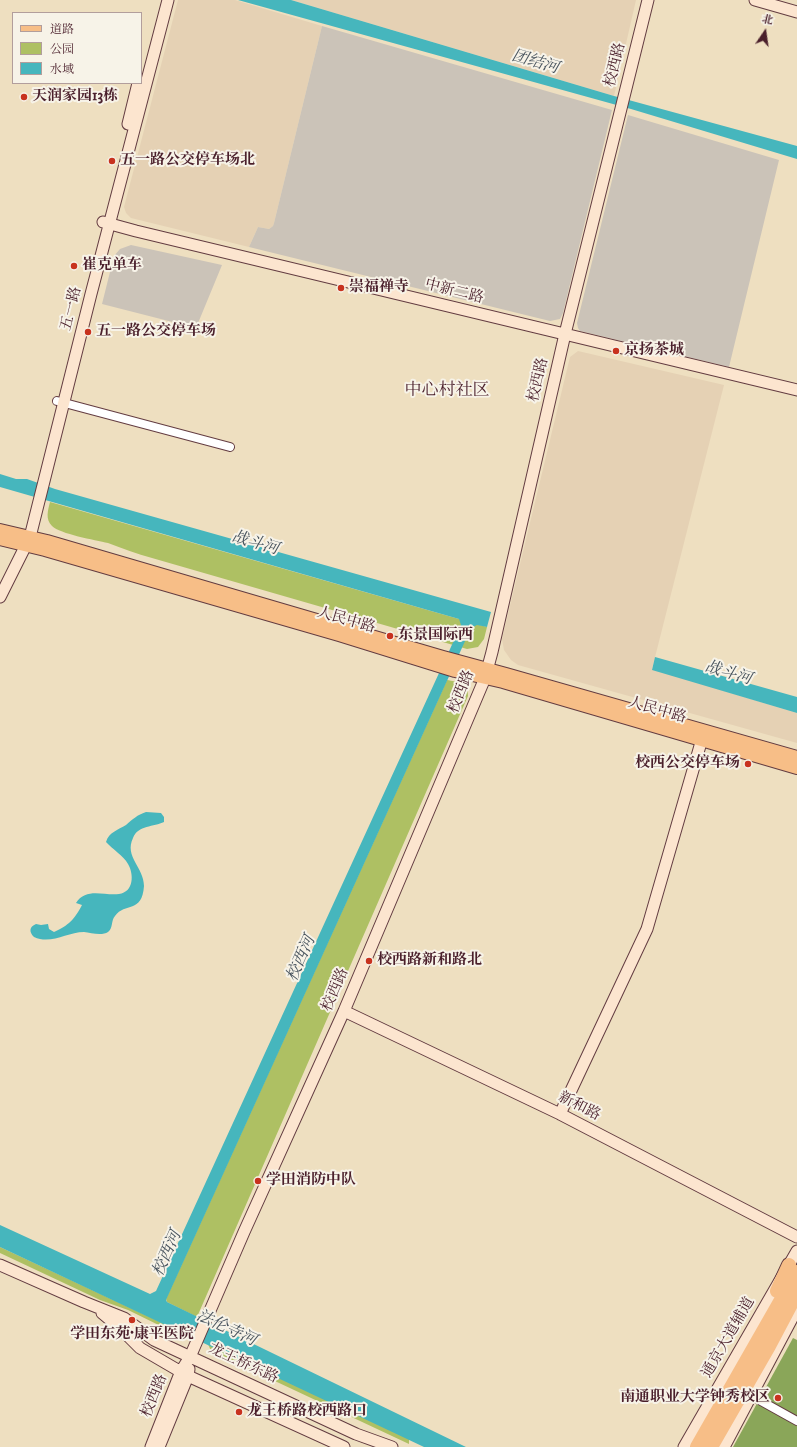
<!DOCTYPE html>
<html>
<head>
<meta charset="utf-8">
<style>
	body { margin:0 }
	#map { position:relative; width:797px; height:1447px; overflow:hidden; background:#eedfc0; font-family:"IM FELL DW Pica","Noto Serif SC",serif }
	canvas { display:block }
	.legend { position:absolute; left:12px; top:12px; width:130px; height:72px; box-sizing:border-box; background:#f7f3e8; border:1px solid #b29e9c; margin:0; padding:5px 7px; list-style:none; font-size:12px; color:#4a1f2b }
	.legend li { display:flex; align-items:center; gap:8px; height:20px }
	.legend b { width:20px; border:1px solid #b29e9c }
	.north { position:absolute; left:745px; top:12px; width:40px; height:40px; -webkit-text-stroke:3px #f7f3e8; paint-order:stroke; rotate:13deg; font-size:11px; font-weight:700; line-height:16px; text-align:center; color:#4a1f2b }
	.north::after { content:''; display:block; margin:auto; width:14px; height:18px; background:#4a1f2b; clip-path:polygon(50% 0,100% 100%,50% 72%,0 100%) }
</style>
</head>
<body>
<div id="map">
<canvas width="797" height="1447"></canvas>
<ul class="legend">
<li><b style="height:5px;background:#f7be87"></b>道路</li>
<li><b style="height:11px;background:#aec063"></b>公园</li>
<li><b style="height:11px;background:#46b6bd"></b>水域</li>
</ul>
<div class="north">北</div>
</div>
<script>
const ctx = document.querySelector('canvas').getContext('2d');
ctx.lineJoin = 'round';
function paint(path, color) { ctx.fillStyle = color; ctx.fill(path, 'evenodd'); }
function stroke(path, color, width, dash) { ctx.strokeStyle = color; ctx.lineWidth = width; ctx.lineCap = dash ? 'butt' : 'round'; ctx.setLineDash(dash || []); ctx.stroke(path); }
function write(font, color, halo, rows, align = 'center') {
  ctx.font = font + ' "IM FELL DW Pica","Noto Serif SC",serif'; ctx.lineWidth = 4; ctx.setLineDash([]); ctx.textBaseline = 'middle'; ctx.strokeStyle = halo; ctx.fillStyle = color; for (const [text, x, y, turn = 0] of rows) {
    ctx.save(); ctx.translate(x, y); ctx.rotate((+turn || 0) * Math.PI / 180); ctx.textAlign = isNaN(turn) ? turn : align; if (halo) ctx.strokeText(text, 0, 0); ctx.fillText(text, 0, 0); ctx.restore();
  }
}
const built = new Path2D(`
	M178 0H235L322 26 274 223 273 226 269 229 258 227 249 247 131 218 126 213 124 207Z
	M291 0H636L614 96Z
	M578 351 724 385 652 669 797 713V743L518 665 511 660 504 650 502 639 570 357Z`);
const industrial = new Path2D(`
	M322 26 612 110 563 313 560 319 550 321 249 247 258 227 269 229 273 226 274 223Z
	M628 115 779 160 729 367 580 331 578 328 577 323Z
	M131 245 222 265 196 328 102 304 114 256 120 249Z`);
const green = new Path2D(`
	M50 502 487 627 484 639 478 647 467 649 152 558C137 554 122 548 108 543 95 540 60 534 52 526 45 519 48 510 50 502Z
	M447 680C457 682 469 683 468 696L197 1317 167 1302 166 1299Z
	M0 1247 186 1334 179 1335 128 1310 100 1300 0 1253Z
	M208 1344 409 1439V1444L211 1351Z`);
const forest = new Path2D(`
	M793 1338 797 1340V1447H733Z`);
const water = new Path2D(`
	M238 0H291L614 96 797 146V159L631 109Z
	M0 474 16 479H27L55 489 491 612 487 627 477 625 471 628 166 1300 167 1302 466 1447H424L0 1247V1225L150 1294 156 1291 461 625 459 619 0 487Z
	M655 657 797 697V713L652 670Z
	M146 812 161 813 164 817V822C154 827 138 825 133 838 124 857 144 867 144 886 142 914 125 902 115 916 111 920 113 929 108 932 102 936 91 933 84 932 67 932 51 945 34 937 29 932 29 927 36 924L41 925 48 924 49 929 54 932C69 925 74 920 82 905L76 903C86 887 104 896 119 894 134 892 134 874 128 864 123 855 113 850 106 842 109 832 118 830 126 825 133 819 137 815 146 812Z`);
const street = new Path2D(`
	M57 401 230 447
	M752 1396 797 1421`);
const secondary = new Path2D(`
	M755 0 797 12
	M128 124 138 83
	M103 222 136 231 797 390
	M0 597 30 537 91 294 168 0
	M344 1011 560 1114 797 1237
	M560 1114 647 929 704 732
	M0 1265 84 1302 124 1318 154 1340 356 1434 392 1447
	M102 1313 120 1328 140 1348 188 1376 344 1447
	M151 1447 181 1371 190 1357 244 1232 344 1011 485 678 492 652 565 334 648 0
	M159 1447 188 1376 189 1369
	M684 1447 797 1251
	M724 1447 797 1309`);
const primary = new Path2D(`
	M0 530 47 541 443 657 506 674 797 757
	M0 539 45 550 339 635 455 671 503 682 797 768`);
const highway = new Path2D(`
	M777 1291 789 1265
	M697 1447 797 1272
	M711 1447 769 1346 797 1293`);
const markers = [
	[24,97,4,"#c8321e"],
	[112,161,4,"#c8321e"],
	[74,266,4,"#c8321e"],
	[341,288,4,"#c8321e"],
	[88,332,4,"#c8321e"],
	[616,351,4,"#c8321e"],
	[390,636,4,"#c8321e"],
	[748,764,4,"#c8321e"],
	[369,961,4,"#c8321e"],
	[258,1181,4,"#c8321e"],
	[132,1320,4,"#c8321e"],
	[778,1398,4,"#c8321e"],
	[239,1412,4,"#c8321e"]
];
const streetNames = [
	["校西路",616,65,-76],
	["中新二路",454,292,14],
	["五一路",72,309,-76],
	["校西路",539,380,-77],
	["人民中路",346,621,16],
	["校西路",462,692,-68],
	["人民中路",657,711,16],
	["校西路",336,990,-67],
	["新和路",579,1107,27],
	["通京大道辅道",729,1338,-60],
	["龙王桥东路",243,1364,25],
	["校西路",155,1396,-68]
];
const poiNames = [
	["天润家园13栋",32,97],
	["五一路公交停车场北",120,161],
	["崔克单车",82,266],
	["崇福禅寺",349,288],
	["五一路公交停车场",96,332],
	["京扬茶城",624,351],
	["东景国际西",398,636],
	["校西公交停车场",740,764,"right"],
	["校西路新和路北",377,961],
	["学田消防中队",266,1181],
	["学田东苑·康平医院",132,1335,"center"],
	["南通职业大学钟秀校区",770,1398,"right"],
	["龙王桥路校西路口",247,1412]
];
const waterNames = [
	["团结河",535,63,16],
	["战斗河",255,544,16],
	["战斗河",728,674,16],
	["校西河",302,959,-66],
	["校西河",168,1254,-66],
	["法伦寺河",226,1329,25]
];
const quarterNames = [
	["中心村社区",447,391]
];
paint(built, '#e5d1b4');
paint(industrial, '#cbc3b8');
paint(green, '#aec063');
paint(forest, '#8aa659');
paint(water, '#46b6bd');
stroke(street, '#633c41', 10);
stroke(secondary, '#633c41', 13);
stroke(primary, '#633c41', 14);
stroke(highway, '#633c41', 16);
stroke(street, '#fff', 8);
stroke(secondary, '#fce5cf', 11);
stroke(primary, '#f7be87', 12);
stroke(highway, '#f7be87', 14);
for (const [x, y, r, color] of markers) { const dot = new Path2D(); dot.arc(x, y, r, 0, 2 * Math.PI); ctx.fillStyle = color; ctx.fill(dot); stroke(dot, '#f7f3e8', 1.5); }
write('15px', '#4a1f2b', '#f7f3e8', streetNames);
write('bold 15px', '#4a1f2b', '#f7f3e8', poiNames, 'left');
write('italic 16px', '#49545e', '#f7f3e8', waterNames);
write('17px', '#4a1f2b', '#f7f3e8', quarterNames);
</script>
</body>
</html>
